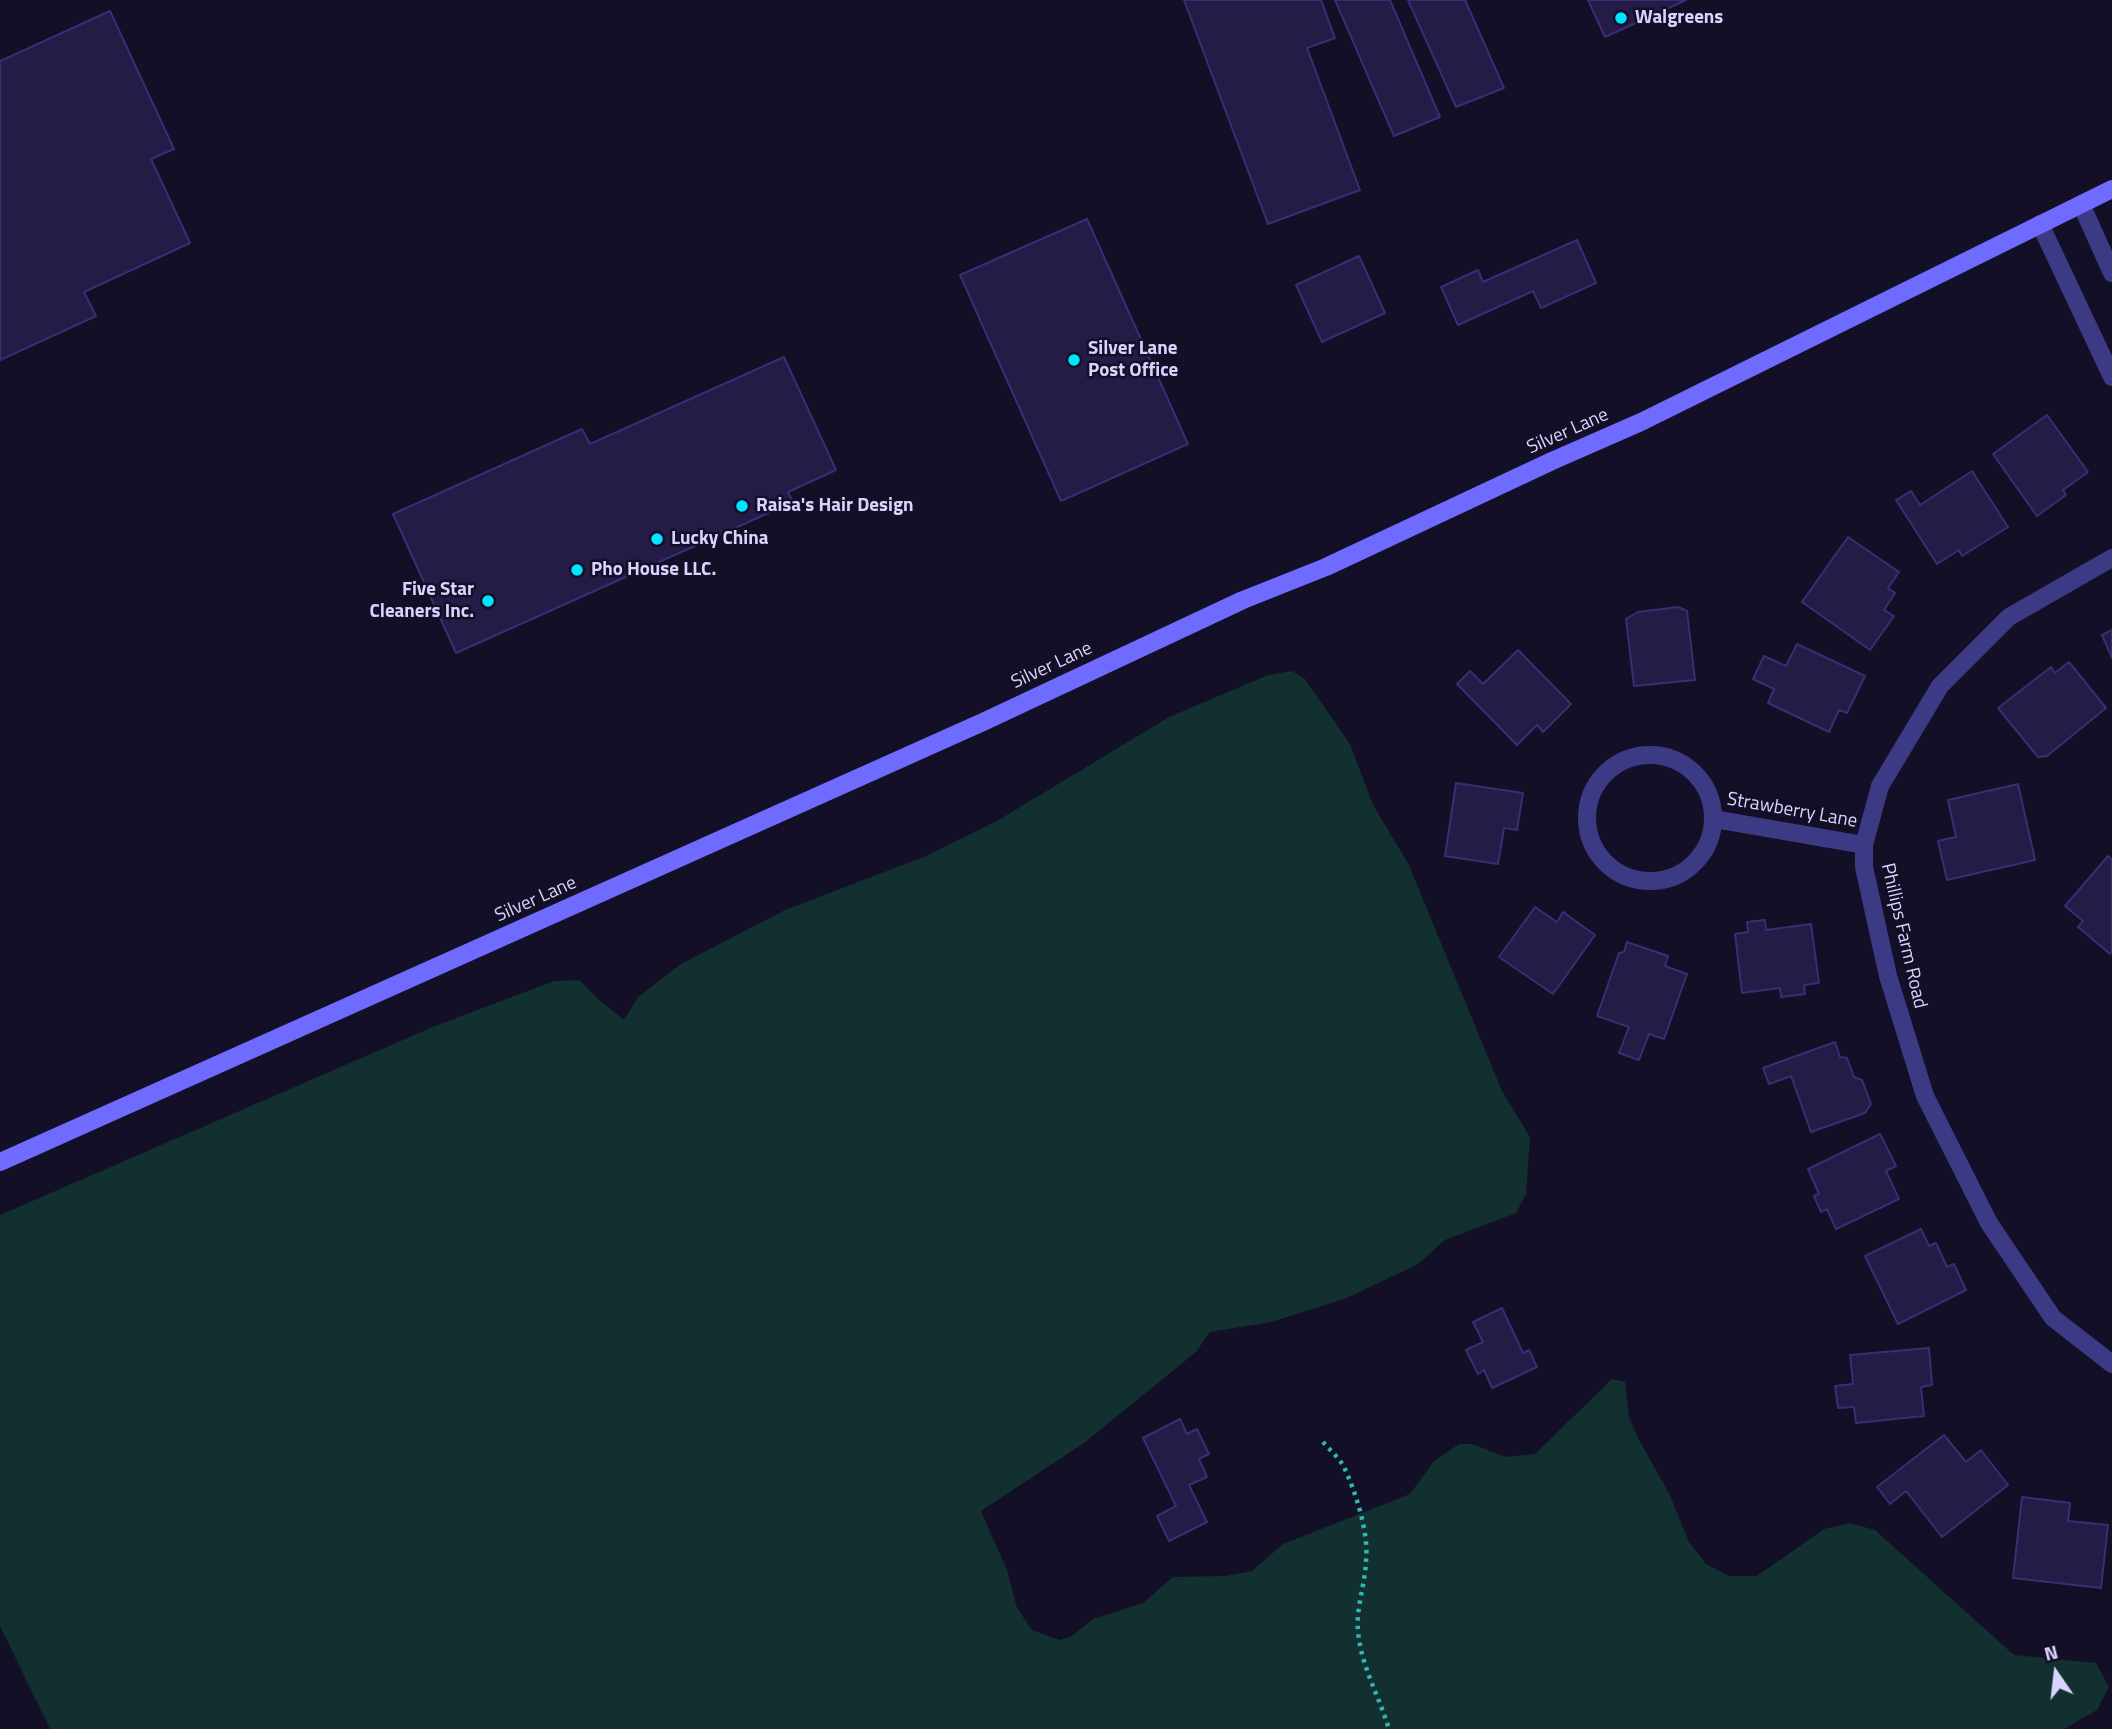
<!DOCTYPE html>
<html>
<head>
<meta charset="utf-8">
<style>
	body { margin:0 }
	#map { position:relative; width:2112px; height:1729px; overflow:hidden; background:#130f26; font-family:"Titillium Web",sans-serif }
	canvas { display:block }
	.north { position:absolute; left:2021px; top:1638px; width:70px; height:70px; -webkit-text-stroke:5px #130f26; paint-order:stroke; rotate:346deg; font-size:19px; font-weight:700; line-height:28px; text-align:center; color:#d9d4ff }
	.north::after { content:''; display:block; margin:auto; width:24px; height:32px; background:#d9d4ff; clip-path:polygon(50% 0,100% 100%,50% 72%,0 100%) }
</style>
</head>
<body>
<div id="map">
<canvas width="2112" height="1729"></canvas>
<div class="north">N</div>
</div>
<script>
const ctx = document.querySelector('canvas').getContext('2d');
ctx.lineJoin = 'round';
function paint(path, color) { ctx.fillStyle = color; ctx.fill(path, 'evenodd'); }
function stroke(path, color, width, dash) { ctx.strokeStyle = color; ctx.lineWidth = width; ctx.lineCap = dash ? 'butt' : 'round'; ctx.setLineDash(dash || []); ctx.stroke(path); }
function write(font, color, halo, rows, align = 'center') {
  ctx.font = font + ' "Titillium Web",sans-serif'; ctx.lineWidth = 5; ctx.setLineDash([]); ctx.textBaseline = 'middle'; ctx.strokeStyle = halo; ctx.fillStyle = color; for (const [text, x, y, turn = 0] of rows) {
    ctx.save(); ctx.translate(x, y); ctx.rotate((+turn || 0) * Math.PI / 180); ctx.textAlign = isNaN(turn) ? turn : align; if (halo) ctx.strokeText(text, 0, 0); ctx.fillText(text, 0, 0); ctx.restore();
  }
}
const green = new Path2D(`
	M1292 671 1305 679 1350 744 1373 805 1408 863 1502 1091 1530 1137 1526 1194 1516 1213 1445 1240 1418 1264 1347 1298 1271 1322 1210 1332 1196 1352 1084 1443 981 1511 1007 1570 1017 1608 1032 1630 1059 1640 1072 1636 1093 1619 1143 1603 1173 1577 1226 1576 1252 1571 1283 1544 1410 1494 1434 1461 1459 1444H1472L1506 1457 1535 1454 1612 1379 1625 1382 1629 1417 1639 1440 1669 1493 1689 1542 1706 1564 1729 1576H1757L1824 1529 1850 1523 1875 1530 2014 1655 2096 1663 2109 1687 2097 1710 2064 1729H50L0 1626V1215L435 1026 554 981 579 980 597 998 624 1020 638 997 681 964 785 910 926 856 997 821 1169 717 1268 675Z`);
const building = new Path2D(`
	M1184 0H1321L1335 38 1307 48 1360 190 1268 224Z
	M1335 0H1390L1440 117 1394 136Z
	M1408 0H1465L1504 88 1456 107Z
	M1588 0H1686L1605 37Z
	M110 11 174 149 151 159 190 243 84 292 96 316 0 360V61Z
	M1087 219 1188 444 1061 501 960 275Z
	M1577 240 1596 283 1541 308 1533 291 1458 325 1441 287 1478 270 1483 282Z
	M1359 256 1385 313 1322 342 1296 285Z
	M784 357 836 470 788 492 793 502 456 653 393 514 582 429 590 444Z
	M2047 415 2088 472 2063 490 2066 495 2037 516 1993 454Z
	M1972 471 2008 527 1962 556 1959 550 1937 564 1896 500 1911 491 1920 505Z
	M1848 537 1899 572 1888 588 1895 593 1884 610 1894 616 1870 650 1802 602Z
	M1678 607 1687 611 1695 680 1634 686 1626 619 1638 612Z
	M2112 630V658L2102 635Z
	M1797 644 1865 676 1847 713 1839 710 1829 732 1768 703 1774 689 1753 679 1764 656 1786 666Z
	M1518 650 1571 704 1543 732 1537 725 1517 745 1457 684 1470 671 1483 684Z
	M2069 662 2106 708 2047 756 2038 757 1998 708 2051 667 2055 673Z
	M1456 783 1523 793 1517 830 1504 828 1498 864 1445 856Z
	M2018 784 2035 860 1947 880 1938 841 1956 837 1948 800Z
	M2108 856 2112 860V952L2110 954 2078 927 2083 921 2065 906Z
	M1535 907 1557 922 1563 912 1595 935 1553 994 1499 957Z
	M1765 920 1766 930 1811 924 1819 983 1804 985 1805 994 1781 997 1780 988 1742 993 1735 934 1748 932 1747 922Z
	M1627 942 1668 956 1665 966 1687 974 1664 1039 1649 1034 1639 1060 1619 1053 1629 1027 1597 1016 1619 953 1624 952Z
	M1835 1042 1840 1057 1847 1058 1854 1077 1862 1080 1871 1104 1865 1113 1811 1132 1791 1076 1769 1084 1763 1068Z
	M1880 1134 1896 1166 1886 1171 1899 1199 1836 1229 1827 1209 1821 1212 1814 1196 1819 1194 1808 1169Z
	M1921 1229 1929 1246 1936 1243 1947 1267 1954 1264 1966 1290 1898 1324 1865 1256Z
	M1502 1308 1523 1353 1529 1350 1537 1367 1492 1388 1484 1370 1478 1374 1466 1350 1483 1342 1473 1322Z
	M1929 1348 1932 1385 1921 1387 1924 1416 1856 1423 1854 1407 1838 1408 1835 1386 1853 1384 1850 1355Z
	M1180 1419 1187 1434 1197 1429 1209 1454 1199 1459 1207 1477 1189 1485 1207 1522 1169 1541 1157 1516 1176 1506 1143 1438Z
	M1944 1435 1966 1462 1981 1450 2008 1485 1942 1537 1906 1491 1890 1504 1877 1487Z
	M2022 1497 2070 1503 2068 1521 2108 1525 2101 1588 2013 1578Z`);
const path = new Path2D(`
	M1323 1442C1330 1450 1339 1458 1344 1467 1356 1493 1369 1533 1366 1561 1365 1585 1356 1607 1358 1631 1361 1666 1379 1696 1389 1729`);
const street = new Path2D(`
	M2081 204 2112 273
	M2040 224 2112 377
	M2112 558 2009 617 1940 686 1880 786 1864 845V867L1888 976 1925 1096 1989 1223 2053 1318 2112 1364
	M1587 818a63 63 0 1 1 126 0a63 63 0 1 1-126 0Z
	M1714 819 1864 845`);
const secondary = new Path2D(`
	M0 1162 983 722 1243 600 1326 567 1552 461 1641 422 2112 189`);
const markers = [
	[1621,18,7,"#00e5ff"],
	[1074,360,7,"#00e5ff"],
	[742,506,7,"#00e5ff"],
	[657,539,7,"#00e5ff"],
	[577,570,7,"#00e5ff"],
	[488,601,7,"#00e5ff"]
];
const poiNames = [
	["Walgreens",1635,18],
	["Silver Lane",1088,349],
	["Post Office",1088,371],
	["Raisa's Hair Design",756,506],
	["Lucky China",671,539],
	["Pho House LLC.",591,570],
	["Five Star",474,590,"right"],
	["Cleaners Inc.",474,612,"right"]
];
const streetNames = [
	["Silver Lane",1568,432,-24],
	["Silver Lane",1052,666,-25],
	["Strawberry Lane",1792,811,10],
	["Silver Lane",536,900,-24],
	["Phillips Farm Road",1903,936,77]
];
paint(green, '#12302f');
paint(building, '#241b47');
stroke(building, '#3b2d73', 2);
stroke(path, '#2fb8b0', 4.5, [3.5, 5]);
stroke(street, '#3d3a85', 18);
stroke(secondary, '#6f6bff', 18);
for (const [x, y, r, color] of markers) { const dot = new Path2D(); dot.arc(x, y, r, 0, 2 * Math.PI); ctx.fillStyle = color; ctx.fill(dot); stroke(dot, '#130f26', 2.5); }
write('bold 19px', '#d9d4ff', '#130f26', poiNames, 'left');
write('19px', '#d9d4ff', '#130f26', streetNames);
</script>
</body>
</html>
